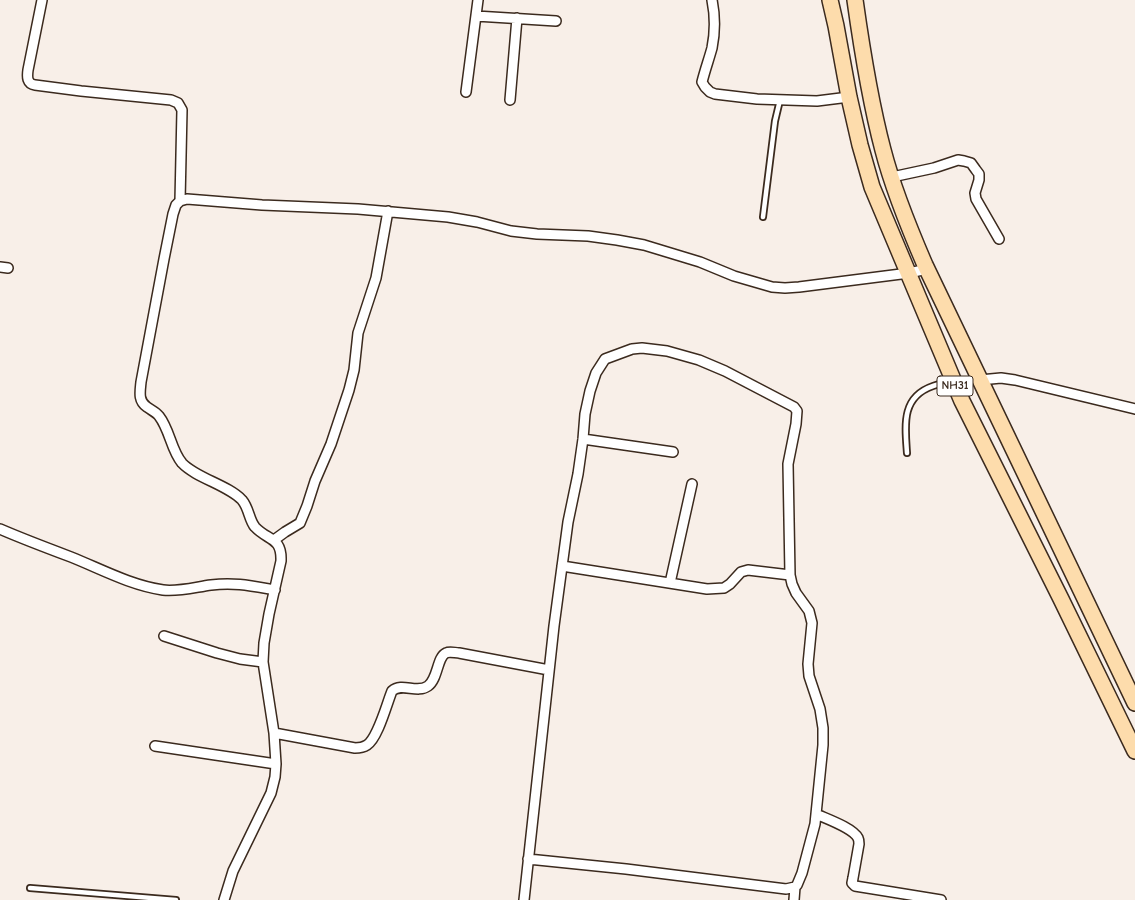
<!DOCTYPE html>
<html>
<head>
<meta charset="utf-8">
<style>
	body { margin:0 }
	canvas { display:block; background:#f8efe8 }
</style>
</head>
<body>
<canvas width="1135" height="900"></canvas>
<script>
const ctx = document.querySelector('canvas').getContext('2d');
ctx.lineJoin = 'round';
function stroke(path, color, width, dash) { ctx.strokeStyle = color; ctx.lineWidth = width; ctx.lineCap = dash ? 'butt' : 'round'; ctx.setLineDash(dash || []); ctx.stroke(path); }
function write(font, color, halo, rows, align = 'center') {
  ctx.font = font + ' "Comic Neue",sans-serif'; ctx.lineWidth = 3; ctx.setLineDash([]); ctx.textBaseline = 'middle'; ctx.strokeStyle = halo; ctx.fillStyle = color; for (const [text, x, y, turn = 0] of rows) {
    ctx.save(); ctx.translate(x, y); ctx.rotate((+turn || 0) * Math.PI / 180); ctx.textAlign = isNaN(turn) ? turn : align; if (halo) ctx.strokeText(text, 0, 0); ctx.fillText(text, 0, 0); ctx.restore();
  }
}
const service = new Path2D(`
	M763 217 775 121 780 100
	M907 453C905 425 901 397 933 386 939 384 945 382 952 381
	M30 888 176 900`);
const minor = new Path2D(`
	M42 0 28 70C27 77 27 84 35 85L81 91 171 100 178 103 182 110 180 201
	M712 0C715 15 715 33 712 48 709 59 705 70 702 82L705 87 710 92 715 94 757 99 817 101 849 97
	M476 16 556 21
	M466 92 478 0
	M510 100 517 18
	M892 177 934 168 958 160 964 161 971 163 976 170 979 174V180L975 193 976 199 999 239
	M0 267 8 268
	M980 380 1001 378 1015 380 1135 409
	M583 439 673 452
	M0 529C23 539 47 548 71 557 101 569 130 585 163 590 178 592 196 587 211 585 235 582 252 586 275 590
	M274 540 285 532 300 523 307 506 315 481 331 444 349 390 354 370 358 333 376 278 388 211
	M562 566 707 589 724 588 730 584 741 572 748 570 790 575
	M670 583 692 484
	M164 636 217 653 240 659 263 662
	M274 733 355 748C359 748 364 747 367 745 378 738 387 703 392 691 402 682 417 694 428 686 438 679 437 657 446 653 450 651 455 653 459 653L549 670
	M155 746 276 764
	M816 814C827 819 853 828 858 838 859 840 859 842 859 844L853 878 852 883 855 886 941 900
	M224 900 233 871 271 793 275 777 276 764 274 733 263 662 264 643 269 614 281 561C282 537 268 541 255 527 249 520 249 508 242 500 228 485 196 478 182 463 171 450 170 430 159 416 156 412 151 410 147 407 138 401 140 392 141 382L164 259 173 214 176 205 180 201 187 199 262 205 358 209 448 217 477 222 511 231 537 234 588 236 617 240 644 245 700 262 734 276 772 287 785 288 799 287 909 273 927 269
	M524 900 554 626 568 522 578 474 583 439 585 414 590 391 596 373 605 359 632 349 642 348 667 351 699 360 725 371 794 407 797 411 796 424 788 464 790 575 792 584 796 593 809 611 812 623 808 664 809 676 820 709 823 728V745L815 824 802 873 797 885 795 887 786 889 626 869 528 859
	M794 900 795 887`);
const trunk = new Path2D(`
	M830 0 836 26 849 97 860 145 872 187 962 401 1061 599 1135 751
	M855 0C862 50 870 101 883 150 893 189 909 228 925 265L1135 703`);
const shields = [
	[955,386,36]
];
const shieldNames = [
	["NH31",955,386]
];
stroke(service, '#3b2a1e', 8);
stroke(minor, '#3b2a1e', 12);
stroke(trunk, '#3b2a1e', 18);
stroke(service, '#fff', 4.5);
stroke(minor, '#fff', 9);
stroke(trunk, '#fddcac', 15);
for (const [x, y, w] of shields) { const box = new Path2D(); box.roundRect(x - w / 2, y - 10, w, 20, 3); ctx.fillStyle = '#fff'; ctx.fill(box); stroke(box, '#3b2a1e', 1); }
write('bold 12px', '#3b2a1e', null, shieldNames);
</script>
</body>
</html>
